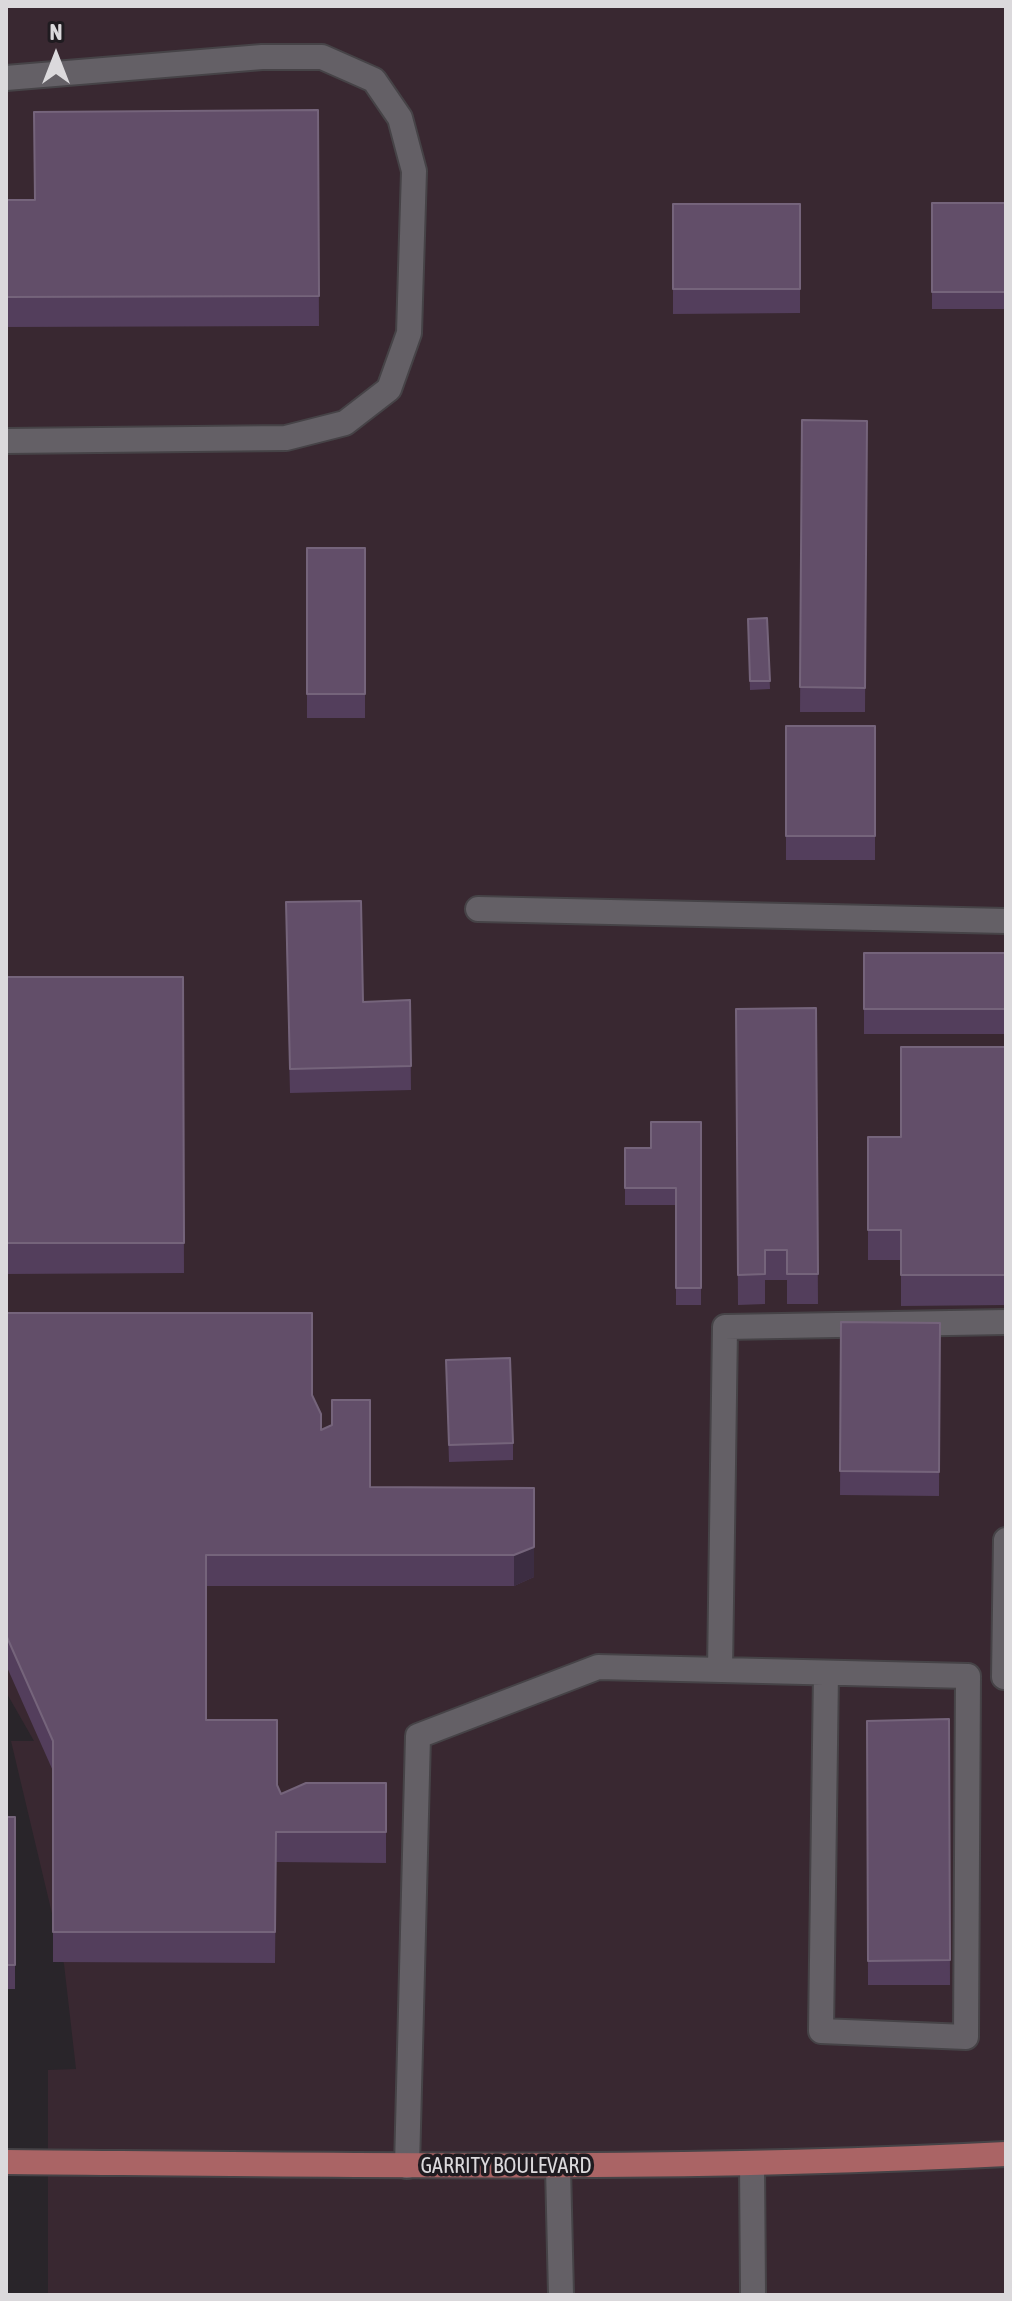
<!DOCTYPE html>
<html>
<head>
<meta charset="utf-8">
<style>
	body { margin:0 }
	#map { position:relative; width:1012px; height:2301px; overflow:hidden; background:#29252a; font-family:"Asap Condensed",sans-serif }
	canvas { display:block }
	.frame { position:absolute; inset:0; border:8px solid #dbd9dc; pointer-events:none }
	.north { position:absolute; left:16px; top:16px; width:80px; height:80px; -webkit-text-stroke:6px #1f1b20; paint-order:stroke; rotate:0deg; font-size:22px; font-weight:700; line-height:32px; text-align:center; color:#dbd9dc }
	.north::after { content:''; display:block; margin:auto; width:28px; height:36px; background:#dbd9dc; clip-path:polygon(50% 0,100% 100%,50% 72%,0 100%) }
</style>
</head>
<body>
<div id="map">
<canvas width="1012" height="2301"></canvas>
<div class="frame"></div>
<div class="north">N</div>
</div>
<script>
const ctx = document.querySelector('canvas').getContext('2d');
ctx.lineJoin = 'round';
function paint(path, color) { ctx.fillStyle = color; ctx.fill(path, 'evenodd'); }
function stroke(path, color, width, dash) { ctx.strokeStyle = color; ctx.lineWidth = width; ctx.lineCap = dash ? 'butt' : 'round'; ctx.setLineDash(dash || []); ctx.stroke(path); }
function write(font, color, halo, rows, align = 'center') {
  ctx.font = font + ' "Asap Condensed",sans-serif'; ctx.lineWidth = 7; ctx.setLineDash([]); ctx.textBaseline = 'middle'; ctx.strokeStyle = halo; ctx.fillStyle = color; for (const [text, x, y, turn = 0] of rows) {
    ctx.save(); ctx.translate(x, y); ctx.rotate((+turn || 0) * Math.PI / 180); ctx.textAlign = isNaN(turn) ? turn : align; if (halo) ctx.strokeText(text, 0, 0); ctx.fillText(text, 0, 0); ctx.restore();
  }
}
const industrial = new Path2D(`
	M6 6H1006V2295H48V2070L76 2069 64 1964 11 1741H34L6 1692Z`);
const minor = new Path2D(`
	M6 78 262 57H322L374 80 400 118 414 171 409 333 389 389 345 423 286 438 6 441
	M478 909 1006 921
	M720 1670 725 1327 1006 1322
	M1004 1677 1006 1540
	M752 2163 753 2295
	M407 2166 418 1736 598 1667 968 1676 966 2037 821 2031 826 1673
	M558 2167 561 2295`);
const major = new Path2D(`
	M6 2162C339 2165 673 2171 1006 2154`);
const wall = new Path2D(`
	M318 110 319 326 6 327V200H35Z
	M932 203H1006V309H932Z
	M673 204H800V313L673 314Z
	M802 420 867 421 865 712H800Z
	M307 548H365V718H307Z
	M767 618 770 689 750 690 748 619Z
	M786 726H875V860H786Z
	M286 927 363 1002 410 1000 411 1090 290 1093Z
	M864 953H1006V1034H864Z
	M6 977H183L184 1273 6 1274Z
	M816 1008 818 1304H787V1280H765V1304L738 1305 736 1009Z
	M1006 1047V1305L901 1306V1260H868V1137H901Z
	M701 1122V1305H676V1205H625V1148H651Z
	M6 1313 312 1395 321 1430 370 1487 534 1488V1577L514 1586H206V1720L277 1785 281 1794 386 1783V1863L276 1862 275 1963 53 1962V1771L6 1665Z
	M841 1322 940 1323 939 1496 840 1495Z
	M446 1360 513 1443V1460L449 1462Z
	M949 1719 950 1985H868L867 1721Z
	M6 1817H15V1989H6Z`);
const shadedWall = new Path2D(`
	M534 1547V1577L514 1586V1555Z`);
const building = new Path2D(`
	M318 110 319 296 6 297V200H35L34 112Z
	M932 203H1006V292H932Z
	M673 204H800V289H673Z
	M802 420 867 421 865 688 800 687Z
	M307 548H365V694H307Z
	M767 618 770 681H750L748 619Z
	M786 726H875V836H786Z
	M361 901 363 1002 410 1000 411 1066 290 1069 286 902Z
	M864 953H1006V1009H864Z
	M6 977H183L184 1243H6Z
	M816 1008 818 1274H787V1250H765V1274L738 1275 736 1009Z
	M901 1047H1006V1275H901V1230H868V1137H901Z
	M651 1122H701V1288H676V1188H625V1148H651Z
	M6 1313H312V1395L321 1414V1430L332 1425V1400H370V1487L534 1488V1547L514 1555H206V1720H277V1785L281 1794 306 1783H386V1832H276L275 1932H53V1741L6 1635Z
	M841 1322 940 1323 939 1472 840 1471Z
	M510 1358 513 1443 449 1445 446 1360Z
	M949 1719 950 1960 868 1961 867 1721Z
	M6 1817H15V1965H6Z`);
const streetNames = [
	["GARRITY BOULEVARD",506,2166]
];
paint(industrial, '#392831');
stroke(minor, '#464347', 28);
stroke(major, '#464347', 28);
stroke(minor, '#646066', 24);
stroke(major, '#aa6465', 24);
paint(wall, '#533e5c');
paint(shadedWall, '#3c2d42');
paint(building, '#624e69');
stroke(building, '#75647b', 2);
write('22px', '#dbd9dc', '#1f1b20', streetNames);
</script>
</body>
</html>
